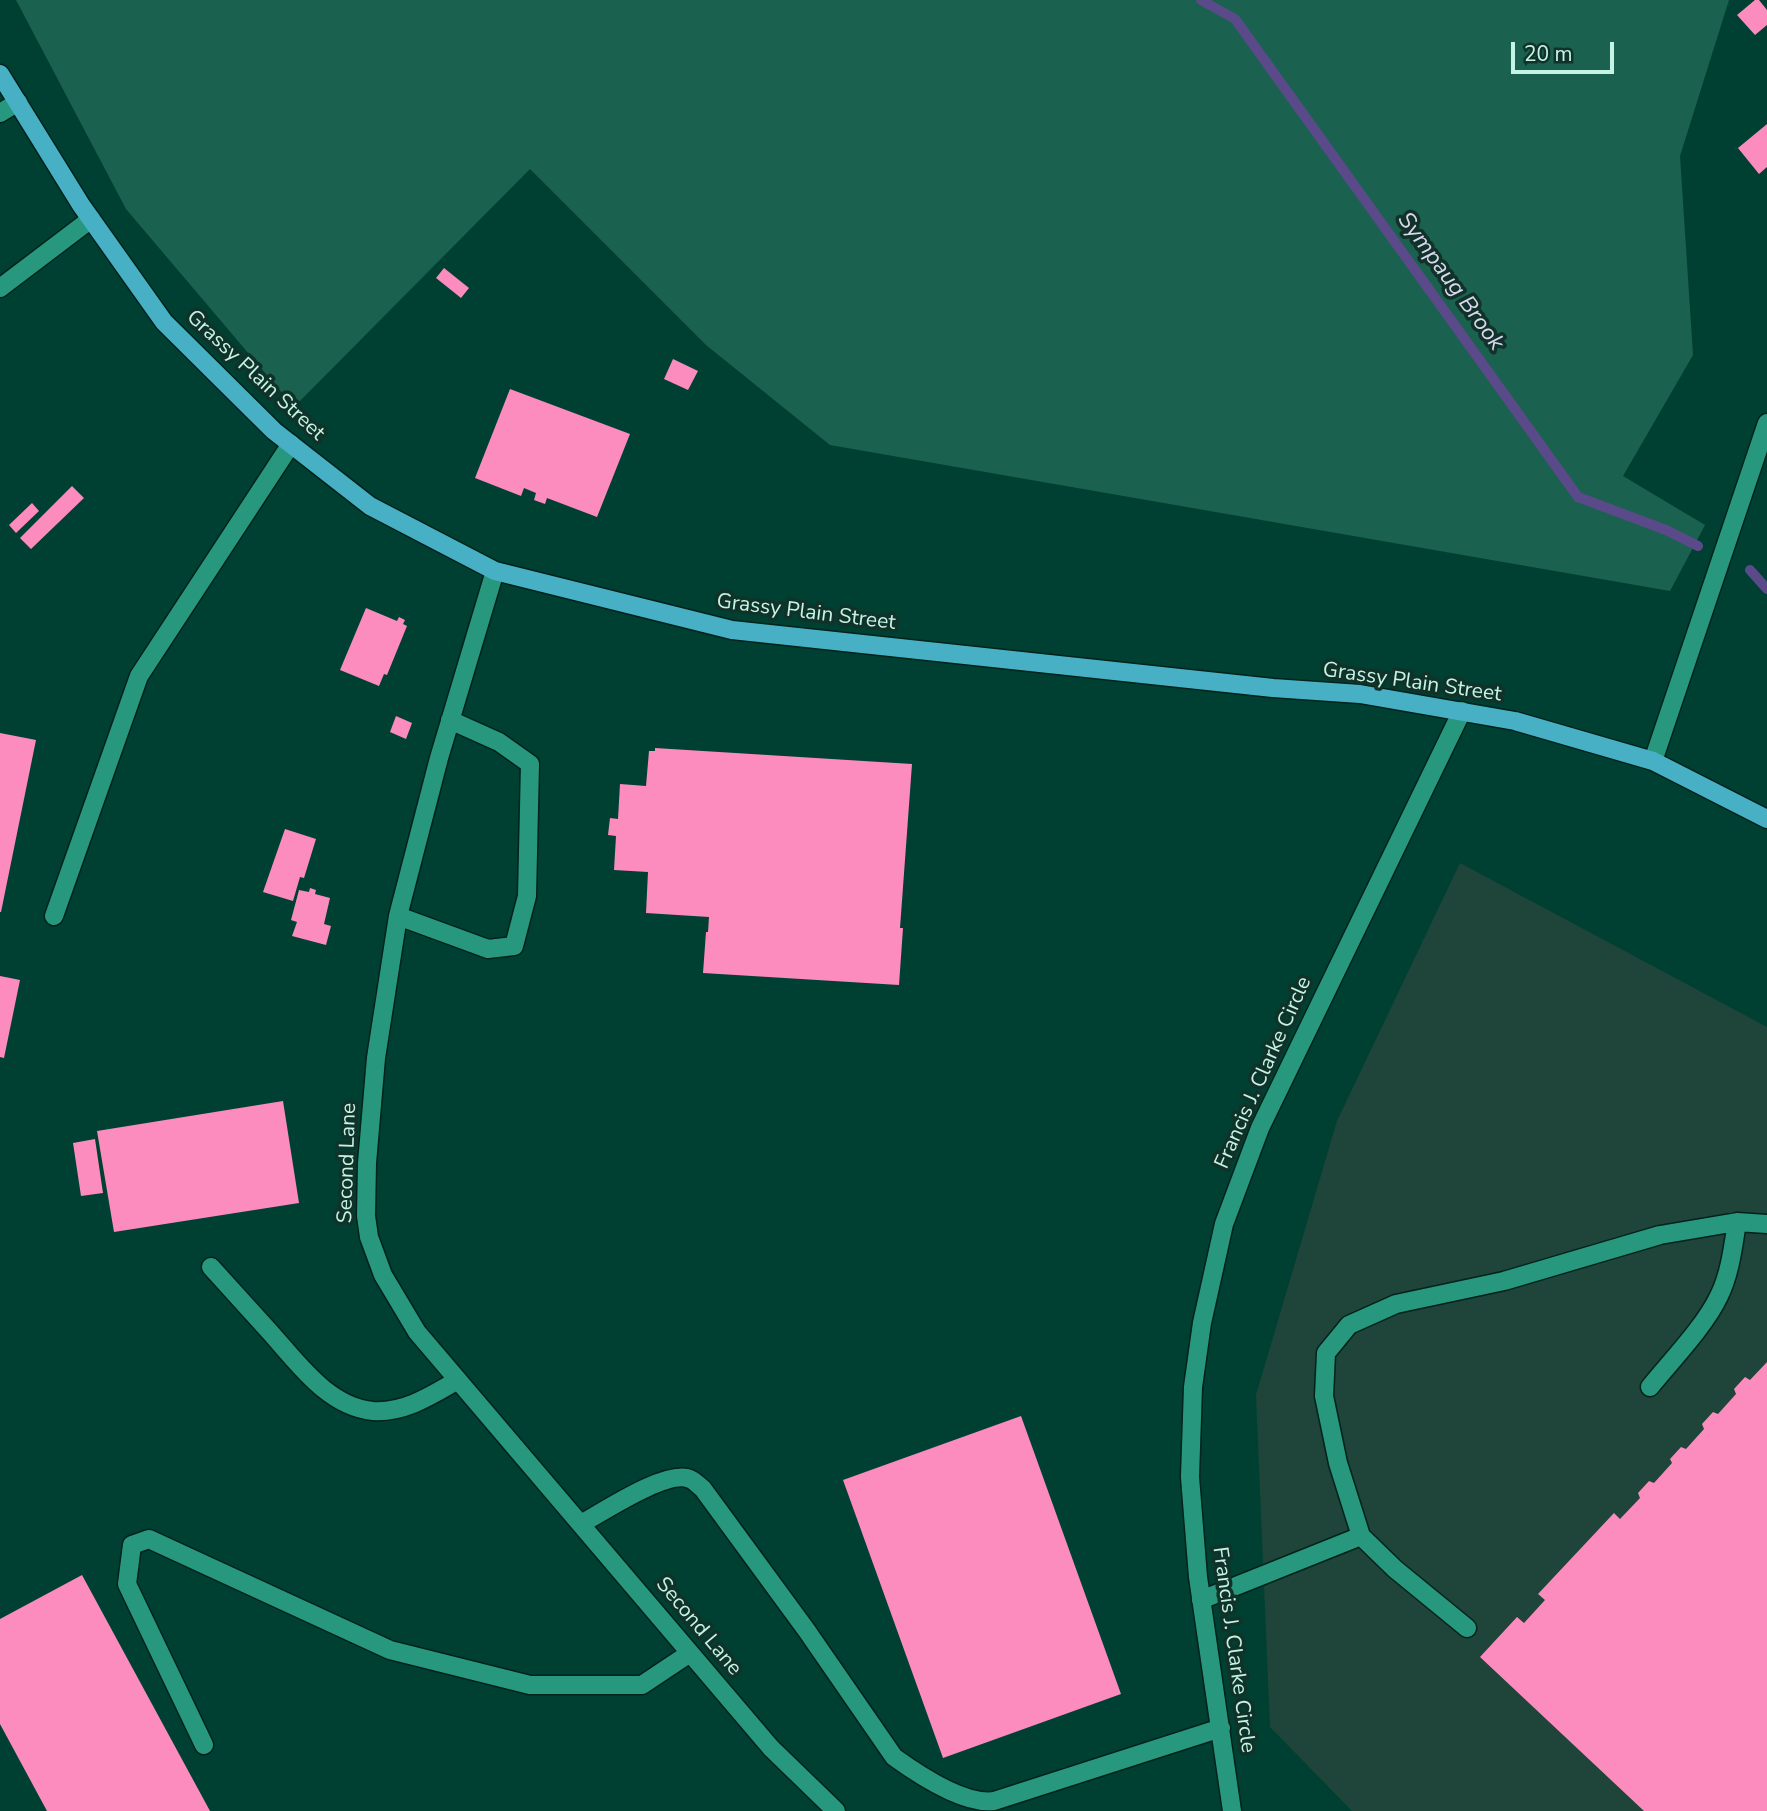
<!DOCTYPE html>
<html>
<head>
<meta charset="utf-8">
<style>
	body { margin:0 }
	#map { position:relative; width:1767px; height:1811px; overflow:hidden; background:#004032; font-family:"Nunito Sans",sans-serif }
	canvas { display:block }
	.scale { position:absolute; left:1511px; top:42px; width:103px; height:32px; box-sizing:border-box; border:4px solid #c5f4e5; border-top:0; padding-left:9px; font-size:21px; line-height:24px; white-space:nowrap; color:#c5f4e5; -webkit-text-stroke:5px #113229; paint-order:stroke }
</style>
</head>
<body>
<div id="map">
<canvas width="1767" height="1811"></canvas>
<div class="scale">20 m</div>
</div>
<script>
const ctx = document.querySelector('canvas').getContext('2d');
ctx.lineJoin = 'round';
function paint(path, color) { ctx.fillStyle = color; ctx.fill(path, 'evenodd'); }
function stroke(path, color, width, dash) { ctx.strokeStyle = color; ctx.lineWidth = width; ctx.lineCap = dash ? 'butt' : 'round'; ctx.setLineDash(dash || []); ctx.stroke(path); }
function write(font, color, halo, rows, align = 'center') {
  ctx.font = font + ' "Nunito Sans",sans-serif'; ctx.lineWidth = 7; ctx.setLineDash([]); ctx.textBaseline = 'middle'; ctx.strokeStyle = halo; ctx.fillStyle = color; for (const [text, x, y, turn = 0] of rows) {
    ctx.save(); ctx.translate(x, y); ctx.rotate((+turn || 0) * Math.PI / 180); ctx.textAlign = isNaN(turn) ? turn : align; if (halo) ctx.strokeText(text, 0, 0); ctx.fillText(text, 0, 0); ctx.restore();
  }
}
const built = new Path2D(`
	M1460 863 1767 1027V1811H1352L1270 1727 1256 1395 1337 1121Z`);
const green = new Path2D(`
	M16 0H1729L1680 156 1693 355 1623 476 1705 525 1670 591 830 445 706 345 530 169 294 407 126 209Z`);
const stream = new Path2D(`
	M1201 0 1235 19 1578 497 1666 530 1698 546
	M1750 570 1767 589`);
const building = new Path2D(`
	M1755 0H1759L1767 10V25L1755 35 1737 15Z
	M1767 124V167L1759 174 1738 148Z
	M444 268 469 288 461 298 436 278Z
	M673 359 698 371 688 390 664 379Z
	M510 389 630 434 597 517 547 498 545 504 534 500 536 493 524 488 521 496 475 478Z
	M72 486 84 498 31 549 20 538Z
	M32 503 39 511 16 533 9 525Z
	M366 608 397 621 399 617 405 620 403 624 407 626 387 675 384 674 379 686 340 670Z
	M396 716 412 723 406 739 390 732Z
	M0 733 36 740 1 912H0Z
	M655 748 912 764 900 928H903L899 985 703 973 706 932H708L709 917 646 913 648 872 614 870 616 836 608 835 610 818 618 819 620 784 646 786 649 751H655Z
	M285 829 316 839 304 878 300 877 293 901 263 892Z
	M310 888 316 890 315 894 330 898 324 924 331 926 326 945 292 936 297 922 291 920 299 890 309 892Z
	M0 976 20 980 4 1058 0 1057Z
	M283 1101 299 1203 114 1232 97 1131Z
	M95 1139 103 1193 81 1196 73 1143Z
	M1767 1362V1811H1644L1480 1657 1517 1617 1524 1623 1545 1600 1538 1594 1614 1513 1620 1519 1640 1498 1638 1493 1649 1481 1654 1483 1672 1463 1670 1459 1681 1447 1686 1449 1704 1429 1702 1424 1713 1412 1718 1414 1736 1394 1734 1389 1745 1377 1750 1380Z
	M1021 1416 1121 1694 943 1758 843 1480Z
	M82 1575 210 1811H47L0 1724V1619Z`);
const minor = new Path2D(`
	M0 113 18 102
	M0 288 91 219
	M495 571 439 758 398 916 376 1058 367 1163 366 1216 369 1237 383 1275 417 1332 771 1748 836 1811
	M1653 761 1767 423
	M54 916 139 676 291 444
	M398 916 488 949 514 946 527 896 530 764 499 742 450 720
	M211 1267C230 1288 249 1309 269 1331 297 1362 328 1407 373 1411 405 1413 432 1395 458 1380
	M1650 1387C1671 1361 1705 1326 1719 1296 1730 1274 1733 1247 1737 1222
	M581 1524C603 1512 667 1469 690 1479 695 1481 699 1486 703 1489L807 1631 894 1757C919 1775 964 1805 994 1801L1221 1728
	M1361 1536 1395 1569 1467 1628
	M1201 1600 1361 1536 1338 1463 1324 1396 1326 1353 1349 1325 1396 1304 1504 1281 1660 1235 1737 1222 1767 1224
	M204 1745 127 1584 132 1545 149 1539 390 1650 530 1685H642L690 1653
	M1232 1811 1198 1577 1190 1477 1193 1387 1202 1323 1224 1224 1260 1128 1462 711`);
const major = new Path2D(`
	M0 74 81 205 164 322 274 431 370 506 495 571 732 630 1273 688 1360 694 1515 721 1653 761 1767 819`);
const streetNames = [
	["Grassy Plain Street",255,376,43],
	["Grassy Plain Street",806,613,7],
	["Grassy Plain Street",1412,683,8],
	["Francis J. Clarke Circle",1264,1073,-66],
	["Second Lane",348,1163,-88],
	["Second Lane",698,1627,50],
	["Francis J. Clarke Circle",1233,1650,82]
];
const waterNames = [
	["Sympaug Brook",1450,282,54]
];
paint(built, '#1f4439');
paint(green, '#1b6150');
stroke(stream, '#5a4a89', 10);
paint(building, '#fb8cbd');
stroke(minor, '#01231b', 21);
stroke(major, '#01231b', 21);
stroke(minor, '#27987e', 18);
stroke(major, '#48b0c4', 18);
write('21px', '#c5f4e5', '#113229', streetNames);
write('italic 23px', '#dbd7f0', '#113229', waterNames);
</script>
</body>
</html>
